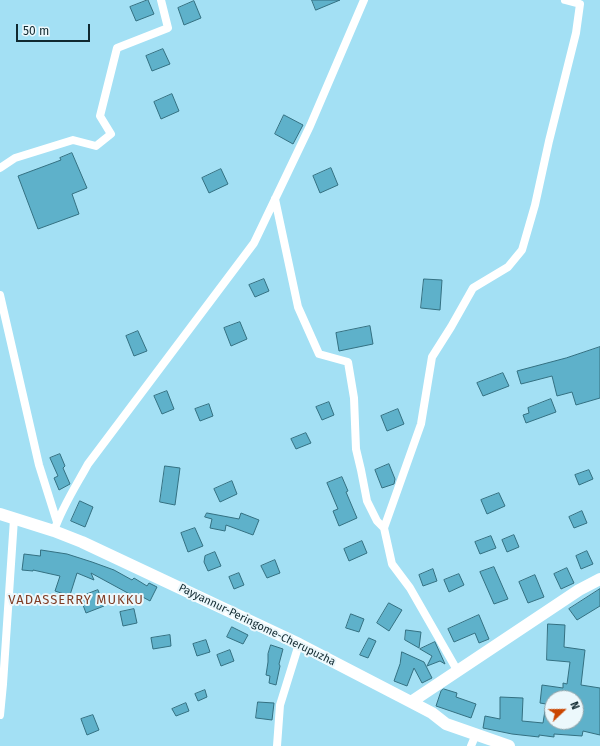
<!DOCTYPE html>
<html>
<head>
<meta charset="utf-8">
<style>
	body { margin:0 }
	#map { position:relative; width:600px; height:746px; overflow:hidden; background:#a3e0f4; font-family:"Fira Sans",sans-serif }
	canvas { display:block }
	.north { position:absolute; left:544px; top:690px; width:40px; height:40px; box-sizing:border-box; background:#ecf8fc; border:1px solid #94a5aa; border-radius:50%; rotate:68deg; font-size:11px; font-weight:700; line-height:16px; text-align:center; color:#102930 }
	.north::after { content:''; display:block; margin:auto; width:14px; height:18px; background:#ca4500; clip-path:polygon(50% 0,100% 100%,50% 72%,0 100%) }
	.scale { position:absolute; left:16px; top:24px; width:74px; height:18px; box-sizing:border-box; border:2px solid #102930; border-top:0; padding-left:5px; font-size:12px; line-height:14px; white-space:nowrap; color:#102930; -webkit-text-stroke:3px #ecf8fc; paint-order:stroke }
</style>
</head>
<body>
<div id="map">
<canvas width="600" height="746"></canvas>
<div class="north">N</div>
<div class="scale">50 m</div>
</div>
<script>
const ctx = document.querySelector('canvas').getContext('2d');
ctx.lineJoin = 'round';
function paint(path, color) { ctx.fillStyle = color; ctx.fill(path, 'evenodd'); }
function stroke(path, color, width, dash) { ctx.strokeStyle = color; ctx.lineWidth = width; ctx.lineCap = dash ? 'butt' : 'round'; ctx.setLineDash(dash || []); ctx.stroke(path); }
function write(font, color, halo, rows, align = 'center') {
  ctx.font = font + ' "Fira Sans",sans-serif'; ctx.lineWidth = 4; ctx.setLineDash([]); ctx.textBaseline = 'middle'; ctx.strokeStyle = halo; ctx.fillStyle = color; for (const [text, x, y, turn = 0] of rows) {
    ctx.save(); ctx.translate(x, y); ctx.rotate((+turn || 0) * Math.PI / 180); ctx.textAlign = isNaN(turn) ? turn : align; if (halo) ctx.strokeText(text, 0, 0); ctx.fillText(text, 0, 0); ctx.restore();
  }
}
const building = new Path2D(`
	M148 0 154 14 136 21 130 7Z
	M312 0H340L316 10Z
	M194 1 201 18 184 25 178 8Z
	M163 49 170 64 152 71 146 56Z
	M172 94 179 111 161 119 154 102Z
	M284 115 303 125 293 144 275 134Z
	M72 153 87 188 72 194 79 214 38 229 18 176 61 160 60 158Z
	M331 168 338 185 320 193 313 176Z
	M221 169 228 184 209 193 202 178Z
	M264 279 269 291 255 297 249 285Z
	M424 279 442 280 440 310 421 308Z
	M240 322 247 339 231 346 224 328Z
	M370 326 373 344 339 351 336 333Z
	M138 331 147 351 134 356 126 336Z
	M600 347V398L576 405 572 392 557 396 552 376 521 384 517 371 566 358Z
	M503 373 509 386 483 396 477 383Z
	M167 391 174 409 162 414 154 396Z
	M551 399 556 412 526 423 523 415 529 413 528 408Z
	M329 402 334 415 322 420 316 407Z
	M209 404 213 416 200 421 195 409Z
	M398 409 404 424 387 431 381 416Z
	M306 433 311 443 296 449 291 439Z
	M60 454 65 466 63 468 70 484 59 490 54 478 58 476 50 458Z
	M389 464 395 479 394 484 382 488 375 470Z
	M165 466 180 468 175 505 160 502Z
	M589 470 593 479 579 485 575 475Z
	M342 477 348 491 346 492 357 518 339 526 333 511 338 509 327 483Z
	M232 481 237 494 220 502 214 489Z
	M499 493 505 506 487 514 481 500Z
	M80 501 93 507 85 527 71 521Z
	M582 511 587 523 574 528 569 517Z
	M207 513 239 519 241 513 259 520 253 535 226 525 225 531 210 528 212 519 205 517Z
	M195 528 203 546 188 552 181 533Z
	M514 535 519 547 507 552 502 540Z
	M491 536 496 548 480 554 475 542Z
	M362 541 367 553 349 561 344 549Z
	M41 550 67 554 92 562 114 570 132 580 134 578 147 586 149 583 157 587 150 601 139 595 137 598 91 573 94 580 77 573 70 595H67L55 591 60 576 33 570V571L22 570 24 554 40 556Z
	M587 551 593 564 581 569 576 556Z
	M215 552 221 566 208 571 204 562 205 556Z
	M275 560 280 573 267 578 261 566Z
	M494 567 508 599 494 604 480 572Z
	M567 568 574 583 561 589 554 574Z
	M433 569 437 581 423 586 419 575Z
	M239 573 244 585 234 589 229 577Z
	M459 574 464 585 449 592 444 580Z
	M535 575 544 597 528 603 519 582Z
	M600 589V606L577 620 569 609Z
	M98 590 104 606 86 613 80 597Z
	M389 603 402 610 389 631 377 623Z
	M134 609 137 623 123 626 120 612Z
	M351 614 364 619 359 632 346 628Z
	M479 615 489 639 479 643 475 633 454 642 448 629Z
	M548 624 565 625 564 647 585 650 581 685 600 688V735L583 731 582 736 554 734V737L539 735V737L512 734 483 728 485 716 500 719V697L523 698 522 721 543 723 546 704 540 703 542 685 563 688V683L567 684 570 662 547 660ZM552 698H576V722H552Z
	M232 627 248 635 243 644 227 637Z
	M406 630 421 632 419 648 405 640Z
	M170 635 171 646 153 649 151 638Z
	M369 638 376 641 368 658 360 655Z
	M206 640 210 652 197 656 193 644Z
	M435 642 445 664 440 661 427 666 432 656 420 649Z
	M271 645 283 649 279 664 280 666 276 685 269 683 270 676 266 675 268 662V654Z
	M230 650 234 661 221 666 217 655Z
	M402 652 424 662 432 678 422 683 414 668 407 686 394 681 400 664Z
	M444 689 457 693 456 697 476 704 471 718 436 706 441 691Z
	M205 690 207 697 198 701 195 694Z
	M258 702 274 703 272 720 256 718Z
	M186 703 189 711 176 716 172 709Z
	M93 715 99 730 87 735 81 719Z`);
const street = new Path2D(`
	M0 168 15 158 73 140 96 146 111 134 100 116 117 48 168 28 161 0
	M275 199 298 307 319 354 348 362 354 398 356 449 361 470 367 501 377 521 384 528
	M0 295 39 465 57 522
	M54 531C62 507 76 486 88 464L254 243 310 126 364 0
	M457 670 410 588 392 564 384 528 421 424 432 357 451 327 473 288 508 267 522 250 535 205 549 141 576 33 580 4 565 0
	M0 715 3 684 14 519
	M277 746 280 705 299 644
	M471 746 476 734`);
const secondary = new Path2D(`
	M0 514 54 531 82 542 299 644 411 702 432 713 446 724 509 746
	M411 702 579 590 600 579`);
const streetNames = [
	["Payyannur-Peringome-Cherupuzha",257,625,26]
];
const quarterNames = [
	["VADASSERRY MUKKU",76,600]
];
paint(building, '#5eb1ca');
stroke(building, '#347081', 1);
stroke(street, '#fff', 8);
stroke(secondary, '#fff', 12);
write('11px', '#102930', '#ecf8fc', streetNames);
ctx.letterSpacing = '1px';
write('13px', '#803d25', '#ecf8fc', quarterNames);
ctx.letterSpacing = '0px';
</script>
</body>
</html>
